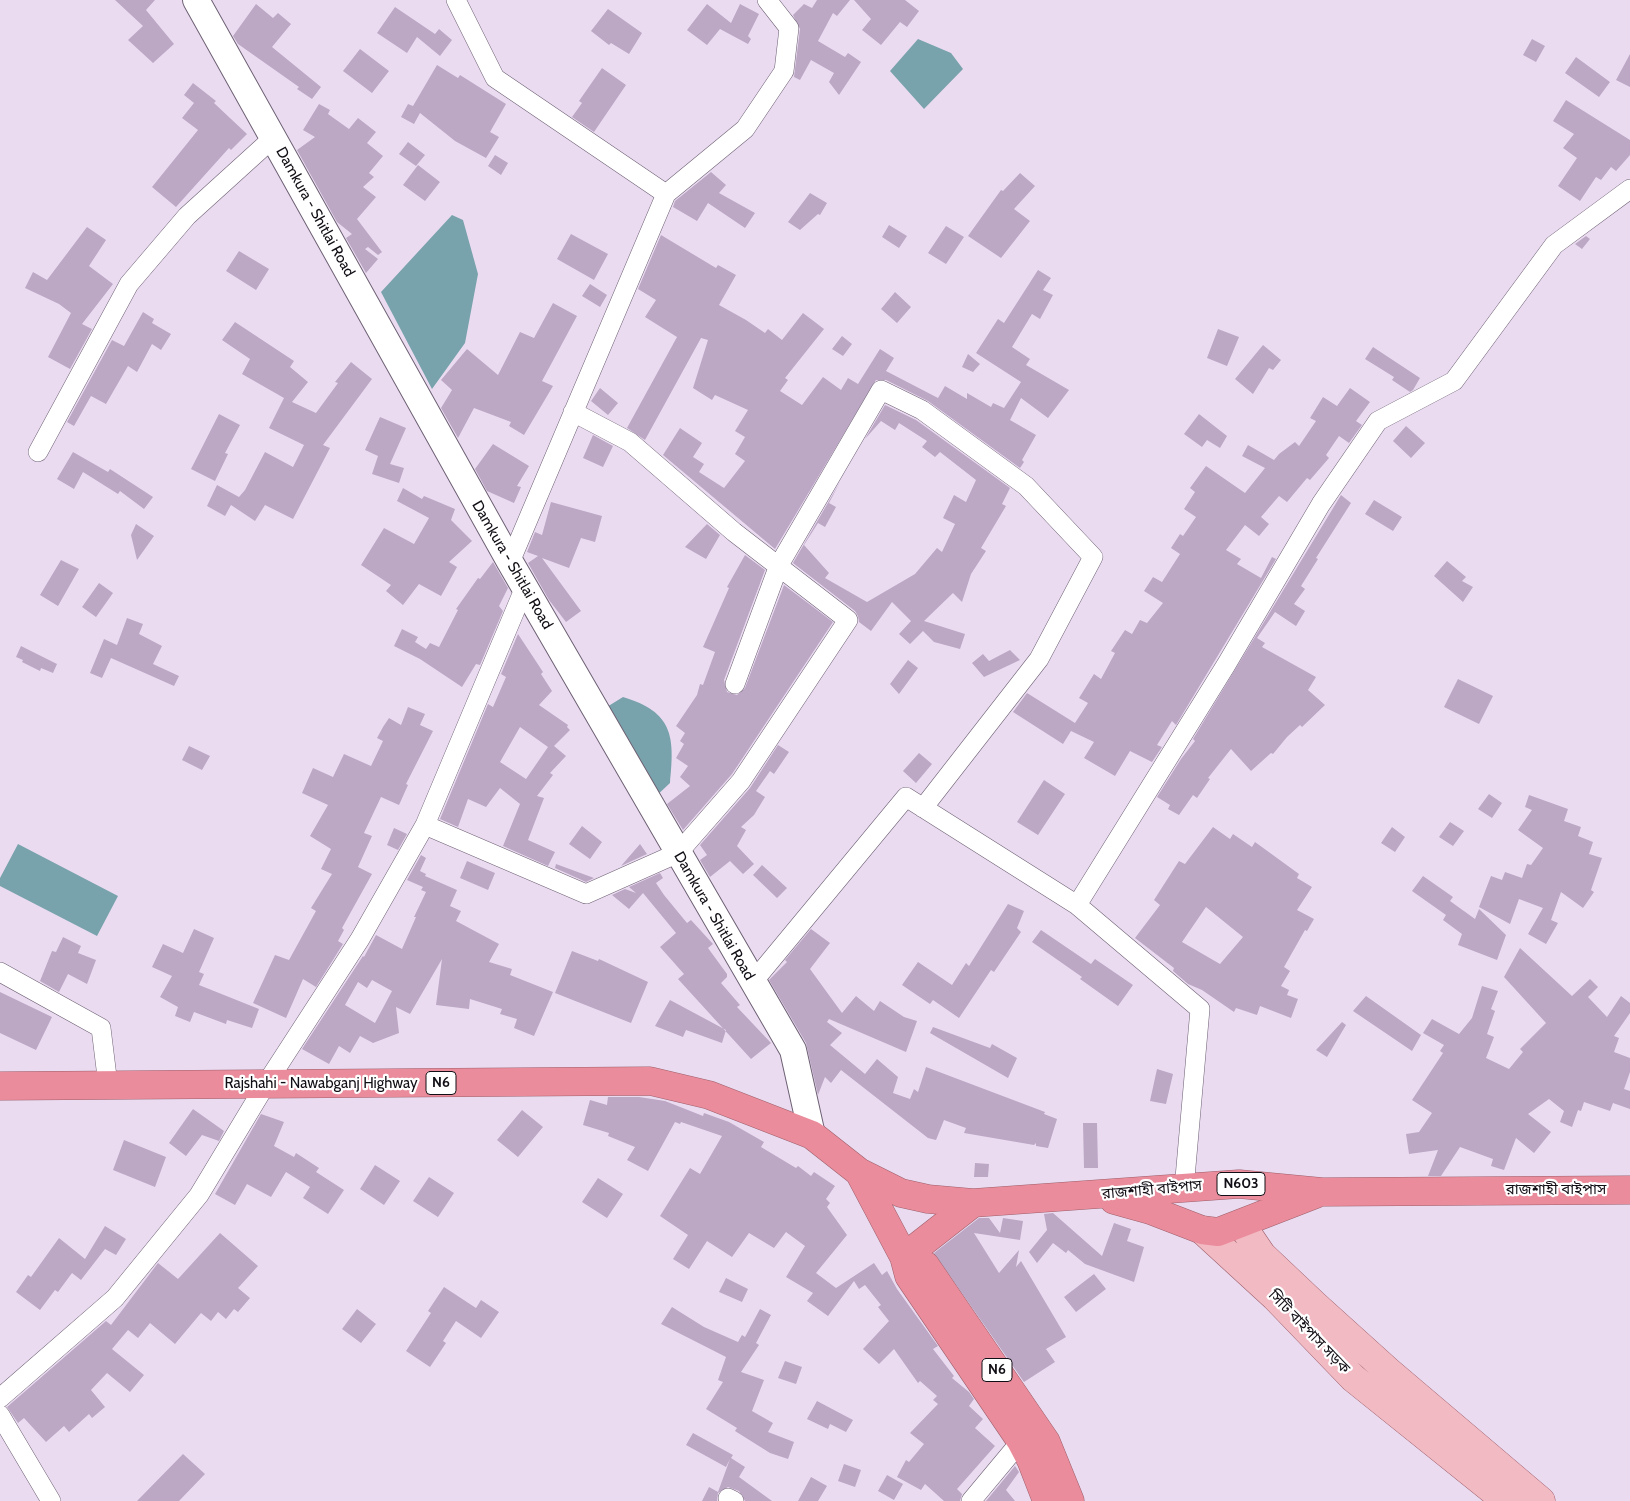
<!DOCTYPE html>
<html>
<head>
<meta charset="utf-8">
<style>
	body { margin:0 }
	canvas { display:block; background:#eadbf1 }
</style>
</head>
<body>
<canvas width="1630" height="1501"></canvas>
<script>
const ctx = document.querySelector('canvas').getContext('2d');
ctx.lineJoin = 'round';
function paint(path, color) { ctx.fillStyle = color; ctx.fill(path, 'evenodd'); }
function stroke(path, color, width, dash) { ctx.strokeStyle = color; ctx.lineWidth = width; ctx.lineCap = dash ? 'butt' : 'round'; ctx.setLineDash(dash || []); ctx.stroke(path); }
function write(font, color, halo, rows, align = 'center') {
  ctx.font = font + ' Cabin,"Noto Sans Bengali",sans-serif'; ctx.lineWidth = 4.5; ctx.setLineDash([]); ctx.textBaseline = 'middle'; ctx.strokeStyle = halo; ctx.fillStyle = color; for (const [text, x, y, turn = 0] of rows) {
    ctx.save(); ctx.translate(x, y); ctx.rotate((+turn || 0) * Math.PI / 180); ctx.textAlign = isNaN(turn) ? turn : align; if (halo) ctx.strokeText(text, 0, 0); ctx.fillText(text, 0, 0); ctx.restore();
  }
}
const water = new Path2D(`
	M918 39 951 53 963 69 924 109 890 71Z
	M452 215 463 220 478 274 465 343 432 389 381 292Z
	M623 697C673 712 675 736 670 783L653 799 602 710Z
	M18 844 118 896 97 936 0 886V878Z`);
const building = new Path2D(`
	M115 0H155L146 10 174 44 153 63 128 40 143 26Z
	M817 0H850L837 16 833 13 818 41 845 57 848 53 861 62 839 95 829 82 834 73 811 60 800 80 794 77 800 29 793 15 804 4 812 8Z
	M854 0H905L919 11 907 27 900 22 881 45 862 30 871 19Z
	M256 4 273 18 278 13 291 24 272 47 321 87 312 99 297 89 299 87 238 44 233 36Z
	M707 4 731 23 740 4 759 14 748 36 751 39 748 44 720 29 707 45 687 30Z
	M395 7 435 34 439 29 452 40 440 56 417 37 407 53 377 33Z
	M608 9 642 33 629 54 611 43 609 45 591 31Z
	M1532 39 1545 46 1536 62 1523 55Z
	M360 49 389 71 372 93 343 71Z
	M1630 54V87L1616 80Z
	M1576 57 1610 82 1599 97 1565 73Z
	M437 65 458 78 460 75 506 104 490 132 499 137 486 158 455 141 420 113 414 124 401 117 408 104 413 106Z
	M602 68 626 85 594 132 572 117 582 103 579 101Z
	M193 83 216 101 214 103 247 134 231 150 229 148 176 207 152 187 198 130 182 118 194 103 184 95Z
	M1566 100 1630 140V155L1616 171 1611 167 1601 180 1596 177 1580 201 1558 186 1577 158 1563 148 1574 134 1553 121Z
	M319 104 330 110 328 114 349 129 358 118 376 132 367 143 383 156 369 173 374 177 363 187 376 197 357 219 382 252 378 255 368 247 365 249 378 259 366 273 346 238 352 234 337 222 297 150 315 137 303 130Z
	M408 142 425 155 416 166 399 154Z
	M495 155 508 163 501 175 488 166Z
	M418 165 440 182 425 201 403 185Z
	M711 172 726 185 719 193 755 213 745 228 708 203 697 221 673 207 675 201Z
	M1020 173 1035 186 1014 209 1030 221 1001 258 968 236 1001 190 1003 191Z
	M810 193 827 203 820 215 818 214 800 230 788 222Z
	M889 225 907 236 899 248 882 237Z
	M946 226 964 237 946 264 928 253Z
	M87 227 106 240 89 266 113 284 82 324 92 329 70 369 48 357 71 313 59 304 25 288 33 272 47 280Z
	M571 234 608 254 594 280 557 259Z
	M661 235 716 268 718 265 736 275 719 305 746 320 765 333 768 329 782 340 803 313 824 329 785 378 788 380 780 391 802 405 823 377 841 390 848 378 858 384 880 349 894 358 886 371 938 398 945 386 967 399V393L991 407 993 403 1004 408 1021 382 976 353 998 319 1004 323 1038 270 1051 278 1043 290 1053 295 1040 319 1032 314 1012 347 1030 359 1026 365 1069 390 1048 418 1021 398 1010 420 1036 435 1022 460 1024 462 1020 468 928 401 886 380H876L775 549 663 455 680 428 702 443 693 457 704 464 699 472 724 488 745 461 735 454 745 437 735 431 748 410 715 395 712 400 693 388 708 340 701 338 645 440 627 428 677 337 645 317 656 300 638 289Z
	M1586 236 1590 239 1582 249 1575 244Z
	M239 251 269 269 256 290 226 271Z
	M590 284 607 295 600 307 582 296Z
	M895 292 911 307 897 323 881 309Z
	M553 303 577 316 542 381 553 386 524 435 509 426 511 422 474 408 458 438 441 408 452 390 441 380 467 349 498 375 520 332 534 338Z
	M143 312 154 319 152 323 171 334 161 350 152 344 137 372 128 366 106 404 91 396 74 426 67 422 112 340 124 346Z
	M235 322 294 361 290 367 308 382 292 402 316 413 338 383 335 382 351 362 372 379 323 445 330 448 293 519 265 505 255 521 231 505 225 516 207 506 217 485 239 497 245 490 265 452 293 467 304 445 269 428 284 398 242 374 250 359 222 340Z
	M1218 329 1239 337 1227 366 1207 358Z
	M842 336 852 344 843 356 832 349Z
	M1263 345 1281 360 1273 370 1269 368 1253 394 1235 379Z
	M1373 347 1420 378 1413 390 1410 392 1392 380 1394 377 1365 359Z
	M968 354 980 364 973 372 962 367Z
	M600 388 618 403 608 415 591 401Z
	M1350 388 1370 402 1356 421 1362 425 1349 443 1339 436 1326 455 1329 458 1310 480 1307 478 1287 502 1279 496 1261 517 1269 524 1259 536 1245 525 1226 550 1241 559 1237 564 1261 578 1272 557 1276 559 1176 725 1172 721 1157 745 1162 747 1152 762 1130 751 1115 776 1084 758 1094 742 1071 731 1063 744 1013 712 1027 693 1075 723 1088 703 1079 698 1094 674 1101 679 1115 653 1111 651 1125 630 1132 634 1140 620 1147 623 1163 603 1144 591 1153 577 1162 582 1180 554 1171 548 1180 534 1183 536 1196 517 1184 509 1195 492 1190 488 1206 466 1245 493 1265 468 1242 456 1248 445 1274 460 1279 454 1295 442 1299 446 1316 421 1310 418 1323 397 1337 406Z
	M885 405 916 420 1010 488 1002 504 1006 506 981 548 986 551 971 574 962 602 953 593 924 621 965 634 960 649 934 642 923 631 910 644 899 634 911 621 892 602 871 631 859 622 858 616 855 611 793 563 840 482 829 503 836 507 825 527 818 523 804 545 829 573 825 578 867 602 915 574 937 548 942 552 955 524 943 518 954 495 966 502 976 480 940 452 935 457 922 447 927 441 899 423 895 430 881 421 865 439Z
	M219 414 240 425 225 453 228 454 215 481 191 469Z
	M1199 414 1227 436 1220 448 1207 440 1202 447 1184 434Z
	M380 417 406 428 390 464 404 468 399 483 372 474 378 456 365 450Z
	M1406 426 1425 443 1411 458 1393 441Z
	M593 435 613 446 603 467 583 458Z
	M493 444 529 466 517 486 521 487 514 503 487 491 475 469Z
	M73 452 108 472 110 469 153 497 144 509 120 491 118 494 83 472 74 489 57 479Z
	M403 488 422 499 424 496 455 509 451 520 472 541 449 562 457 567 441 596 419 584 403 605 386 591 391 585 361 565 384 528 414 544 429 518 397 501Z
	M1341 495 1351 503 1316 558 1318 559 1301 586 1305 589 1294 604 1305 611 1296 626 1275 612 1257 638 1265 643 1262 647 1316 677 1308 690 1325 705 1302 727 1300 725 1287 737 1273 754 1271 753 1251 771 1231 749 1208 778 1210 779 1197 798 1193 795 1179 815 1168 809 1170 805 1157 797 1181 759 1195 741 1193 739Z
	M1374 500 1402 517 1393 531 1365 514Z
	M551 502 602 516 595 542 581 538 569 568 542 558 581 611 566 622 549 600 528 563 538 556 527 552 535 532 542 535Z
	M136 524 154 536 137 560 131 535Z
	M707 524 720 535 706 559 685 547Z
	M745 555 765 570 724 680 727 692 737 695 745 688 784 585 833 622 732 774 683 830 667 804 690 786 680 777 688 766 676 758 684 744 680 741 685 733 676 726 697 695 700 684 703 685 715 652 703 647 729 588 727 587Z
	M61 560 79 569 58 606 40 595Z
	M1447 561 1466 577 1462 581 1473 587 1463 602 1434 576Z
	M493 562 508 588 499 606 503 611 480 665 476 664 462 687 420 659 394 646 402 629 418 637 415 642 426 649 430 643 439 647 458 610 456 609 478 578 480 579Z
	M99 583 113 593 96 617 82 607Z
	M127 618 143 624 139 634 162 646 153 664 179 676 174 686 111 658 102 678 90 673 104 639 117 645Z
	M518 634 543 672 541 674 552 691 539 705 568 725 567 727 570 730 554 746 566 756 550 773 553 775 537 796 544 798 528 840 555 852 548 866 503 846 520 804 500 788 486 807 468 799 458 827 440 819 488 704 493 707 506 677 501 674ZM520 727 548 747 526 779 500 762Z
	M21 646 57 664 53 673 41 668 40 671 22 662 23 660 16 657Z
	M1010 650 1020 660 984 677 972 663 983 654 989 661Z
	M908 660 918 668 899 694 890 684Z
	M1458 679 1493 696 1479 724 1444 707Z
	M408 707 425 714 420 725 433 731 406 784 408 785 399 805 381 797 364 833 372 836 358 867 372 874 342 928 344 930 338 941 343 944 316 987 303 979 286 1018 253 1003 275 955 289 960 316 911 311 908 332 874 321 869 331 849 310 836 328 805 302 793 313 768 333 777 344 754 371 766 383 741 377 738 383 727 389 718 401 725Z
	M778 745 789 752 774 774 770 771 756 791 765 797 754 815 741 827 746 830 737 846 754 864 743 874 730 861 710 877 700 860 707 855 700 845 750 788Z
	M189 746 210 756 202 770 182 760Z
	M919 753 932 764 916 783 903 771Z
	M1044 780 1065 794 1038 835 1017 822Z
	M1489 794 1502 803 1492 818 1478 809Z
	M1529 795 1568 809 1564 821 1581 827 1578 836 1593 842 1589 854 1602 858 1591 890 1594 892 1583 908 1561 892 1551 920 1558 923 1546 944 1528 934 1543 908 1519 899 1510 924 1479 907 1491 876 1502 880 1505 872 1522 878 1527 864 1531 865 1543 848 1518 830 1532 810 1525 807Z
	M1450 822 1464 831 1453 846 1439 837Z
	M582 826 602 842 590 859 569 844Z
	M1213 827 1230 839 1233 834 1252 847 1255 842 1299 874 1297 878 1312 887 1297 910 1314 919 1307 931 1305 930 1284 967 1290 971 1281 986 1289 990 1287 995 1298 999 1291 1018 1260 1006 1257 1015 1236 1008 1234 1012 1202 990 1188 984 1173 971 1174 968 1135 938 1160 905 1154 900 1179 861 1185 864ZM1206 907 1243 937 1220 964 1182 942Z
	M1392 827 1405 837 1395 852 1381 843Z
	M394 828 407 834 398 850 387 845Z
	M640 844 647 854 621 866Z
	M421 855 426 858 420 871 426 874 425 876 457 890 450 906 461 911 456 921 499 944 489 962 512 969 510 975 553 992 534 1036 514 1028 517 1019 500 1014 502 1009 470 999 469 1009 436 1005 442 959 410 1014 396 1007 399 1033 373 1043 360 1036 350 1053 339 1046 329 1064 302 1049 363 956 364 957 376 935 402 949 416 917H414L426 892 421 890 423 887 407 880ZM372 980 392 991 375 1023 345 1005 358 982 367 988Z
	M467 861 495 873 488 890 460 878Z
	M556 864 594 878 586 882 555 868Z
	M762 865 787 888 777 898 753 875Z
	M660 873 663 878 656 883 664 895 687 923 691 920 713 944 708 948 727 974V977L721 983 740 1005 737 1007 771 1043 751 1059 678 979 684 974 660 947 676 933 643 893 629 909 612 895 625 889 636 893 629 887Z
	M1423 876 1453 897 1450 901 1475 919 1479 909 1506 935 1497 960 1458 945 1462 934 1443 920 1446 915 1412 891Z
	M1008 904 1024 911 1017 928 1021 932 994 972 991 970 959 1018 933 1000 930 1004 902 985 918 962 952 985 966 963 969 966Z
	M194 929 214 938 199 972 204 974 199 985 259 1009 252 1028 227 1020 226 1024 194 1012 190 1022 175 1016 178 1007 160 997 172 976 152 967 163 944 183 953Z
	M811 929 830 943 810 969 842 1013 856 996 874 1011 880 1001 904 1017 917 1021 906 1052 829 1019 827 1022 842 1033 830 1045 865 1074 877 1059 898 1077 893 1093 910 1099 914 1089 918 1092 926 1067 1045 1112 1044 1114 1057 1119 1048 1148 1036 1146V1143L1034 1145 964 1133 966 1128 944 1120 936 1140 928 1138 841 1070 831 1083 825 1077 818 1095 806 1043 769 980 787 962 785 960Z
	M1041 930 1091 964 1095 959 1133 985 1118 1006 1080 979 1082 977 1032 942Z
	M63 937 81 946 78 953 96 960 87 984 68 974 59 992 40 981 52 951 56 952Z
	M1520 948 1572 996 1590 979 1598 987 1588 997 1607 1017 1621 996 1630 1003V1013L1614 1036 1619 1038 1614 1052 1630 1058V1072L1624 1089 1630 1091V1109L1613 1103 1610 1111 1584 1102 1581 1111 1578 1110 1572 1127 1560 1122 1564 1111 1549 1099 1528 1114 1551 1132 1534 1153 1516 1138 1504 1170 1491 1166 1493 1159 1460 1147 1441 1176H1428L1438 1150 1409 1154 1406 1134 1419 1132 1432 1113 1412 1100 1443 1053 1440 1051 1444 1045 1423 1033 1432 1019 1459 1034 1472 1018 1482 986 1498 991 1491 1009 1495 1011 1487 1034 1494 1037 1486 1058 1509 1069 1523 1052 1520 1049 1546 1023 1504 977Z
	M572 951 598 961 599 959 648 982 631 1023 555 993Z
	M0 992 52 1017 36 1050 0 1033Z
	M1366 996 1421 1035 1412 1051 1353 1011Z
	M670 1000 726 1030 722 1043 686 1030 683 1037 655 1026Z
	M1342 1022 1346 1025 1327 1057 1316 1050Z
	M933 1027 990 1048 992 1044 1017 1058 1008 1078 930 1033Z
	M1157 1069 1173 1074 1166 1104 1150 1101Z
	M608 1097H639L665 1101 703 1116 704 1113 729 1122 764 1142 761 1147 796 1168 798 1166 811 1176 814 1172 835 1186 826 1199 830 1203 827 1207 847 1235 816 1273 836 1288 874 1263 882 1275 887 1271 897 1289 938 1346 933 1349 954 1376 952 1378 969 1392 974 1399 969 1406 983 1419 975 1428 995 1446 957 1489 962 1494 960 1501H944L925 1484 921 1490 897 1477 906 1460 909 1462 924 1444 910 1433 938 1404 933 1400 937 1396 920 1381 918 1383 894 1349 879 1364 863 1349 889 1321 878 1307 881 1305 865 1285 859 1289 854 1281 828 1316 807 1301 813 1293 786 1277 805 1246 786 1232 774 1248 749 1233 732 1257 707 1241 689 1269 673 1259 688 1235 660 1216 690 1168 700 1174 722 1136 681 1122 680 1124 675 1122 648 1171 627 1160 635 1147 608 1136 609 1133 583 1125 590 1100 607 1105Z
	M193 1109 224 1131 219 1141 202 1135 186 1156 169 1143Z
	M522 1110 543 1127 518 1157 497 1140Z
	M261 1114 284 1122 274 1146 294 1157 296 1153 319 1168 316 1172 344 1190 328 1214 303 1198 310 1187 286 1172 271 1197 247 1184 235 1205 215 1194Z
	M1083 1123H1097L1098 1168H1084Z
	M124 1140 166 1157 155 1187 113 1170Z
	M975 1163 989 1164 988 1177H974Z
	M375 1165 400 1181 384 1205 360 1189Z
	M429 1177 454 1193 438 1217 413 1201Z
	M598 1178 623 1194 607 1218 582 1202Z
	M1053 1213 1102 1256 1114 1223 1131 1229 1127 1241 1144 1247 1134 1282 1085 1264 1068 1250 1066 1253 1053 1243 1037 1263 1029 1252 1047 1230 1044 1214Z
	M979 1218H989L1000 1233 1003 1218 1023 1221 1020 1240 974 1233 999 1273 1019 1250 1016 1267 1021 1261 1066 1337 1046 1349 1055 1362 1024 1382 934 1253Z
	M105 1226 126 1239 116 1255 105 1249 81 1280 72 1273 58 1292 55 1290 40 1310 16 1292 28 1275 31 1277 59 1238 85 1259Z
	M220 1233 258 1266 238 1288 250 1298 238 1312 234 1309 226 1319 218 1312 211 1321 201 1313 175 1344 150 1323 138 1338 128 1330 112 1349 144 1375 130 1392 107 1373 91 1390 105 1407 92 1418 89 1414 69 1432 64 1426 46 1442 24 1418 18 1423 7 1407 106 1321 111 1325 158 1263 178 1279Z
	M1094 1274 1106 1289 1076 1312 1064 1297Z
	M726 1278 748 1289 742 1302 719 1292Z
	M444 1287 476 1308 481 1300 499 1312 481 1338 456 1321 443 1341 446 1343 430 1367 406 1351 431 1313 428 1311Z
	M672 1307 704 1327 738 1342 742 1335 745 1337 760 1309 771 1315 756 1343 759 1345 741 1372 764 1380 752 1411 773 1423 768 1432 794 1442 788 1459 770 1453 735 1431 737 1428 706 1409 723 1382 718 1380 726 1357 661 1324Z
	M357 1309 376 1324 361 1343 342 1329Z
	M785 1361 802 1367 796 1384 778 1378Z
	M817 1401 853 1420 846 1432 830 1424 828 1429 807 1419Z
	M693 1433 733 1455 731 1458 745 1467 739 1477 772 1501H745L739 1491 728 1487 718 1493 717 1501H702L709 1487 718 1492 730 1459 726 1467 686 1445Z
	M183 1454 205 1474 179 1501H137Z
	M844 1464 861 1470 855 1487 838 1481Z
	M1015 1466 1019 1472 1006 1490 1015 1501H986Z
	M887 1475 903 1484 894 1500 878 1491Z
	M811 1477 827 1486 818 1501H798Z`);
const street = new Path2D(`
	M456 0 495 78 666 194 510 562
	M666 194 745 129 784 71 789 28 767 0
	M38 452 129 284 187 216 273 138
	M735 684 779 565 881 390 922 410 1026 486 1093 557 1039 659 923 808
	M425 825 586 894 678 853 741 781 848 620 734 532 630 442 573 412
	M0 972 101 1028 108 1085
	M752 983 906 797 1077 905
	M1184 1189 1200 1009 1077 905 1226 665 1321 504 1378 421 1454 381 1554 245 1630 189
	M0 1398 115 1298 199 1195 266 1084 360 939 425 825 525 587
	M0 1415 51 1501
	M728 1498 734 1501
	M971 1501 1021 1441`);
const secondary = new Path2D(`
	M196 0 510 562 793 1050 812 1135`);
const primary = new Path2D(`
	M1241 1224 1262 1255 1316 1306 1388 1371 1541 1501
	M1202 1230 1275 1297 1353 1378 1506 1501`);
const highway = new Path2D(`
	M0 1086 650 1081 709 1095 812 1135 859 1172 901 1193 928 1199 973 1203 1239 1184 1322 1192 1630 1190
	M859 1172 904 1257 909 1276 1021 1441 1031 1460 1047 1501
	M1114 1200 1150 1210 1202 1230 1218 1232 1316 1194
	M904 1257 925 1265 1046 1442 1070 1501
	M904 1257 973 1203`);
const shields = [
	[441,1083,30],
	[1241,1184,48],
	[997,1370,30]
];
const shieldNames = [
	["N6",441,1083],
	["N603",1241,1184],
	["N6",997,1370]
];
const streetNames = [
	["Damkura - Shitlai Road",315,212,61],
	["Damkura - Shitlai Road",512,565,60],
	["Damkura - Shitlai Road",714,916,60],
	["Rajshahi - Nawabganj Highway",321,1084],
	["রাজশাহী বাইপাস",1152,1190,-5],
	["রাজশাহী বাইপাস",1556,1190],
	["সিটি বাইপাস সড়ক",1309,1332,46]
];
paint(water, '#79a3ac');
paint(building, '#bca7c5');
stroke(street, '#6e6174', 20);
stroke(secondary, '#6e6174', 28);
stroke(primary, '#9e606c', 29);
stroke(highway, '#9e606c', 29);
stroke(street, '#fff', 19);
stroke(secondary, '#fff', 26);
stroke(primary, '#f2bac3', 28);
stroke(highway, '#ea8c9b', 28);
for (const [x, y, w] of shields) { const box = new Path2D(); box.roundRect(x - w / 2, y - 11.5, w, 23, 4); ctx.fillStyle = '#fff'; ctx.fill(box); stroke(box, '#120e15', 1); }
write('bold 14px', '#120e15', null, shieldNames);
write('15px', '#120e15', '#fff', streetNames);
</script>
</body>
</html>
